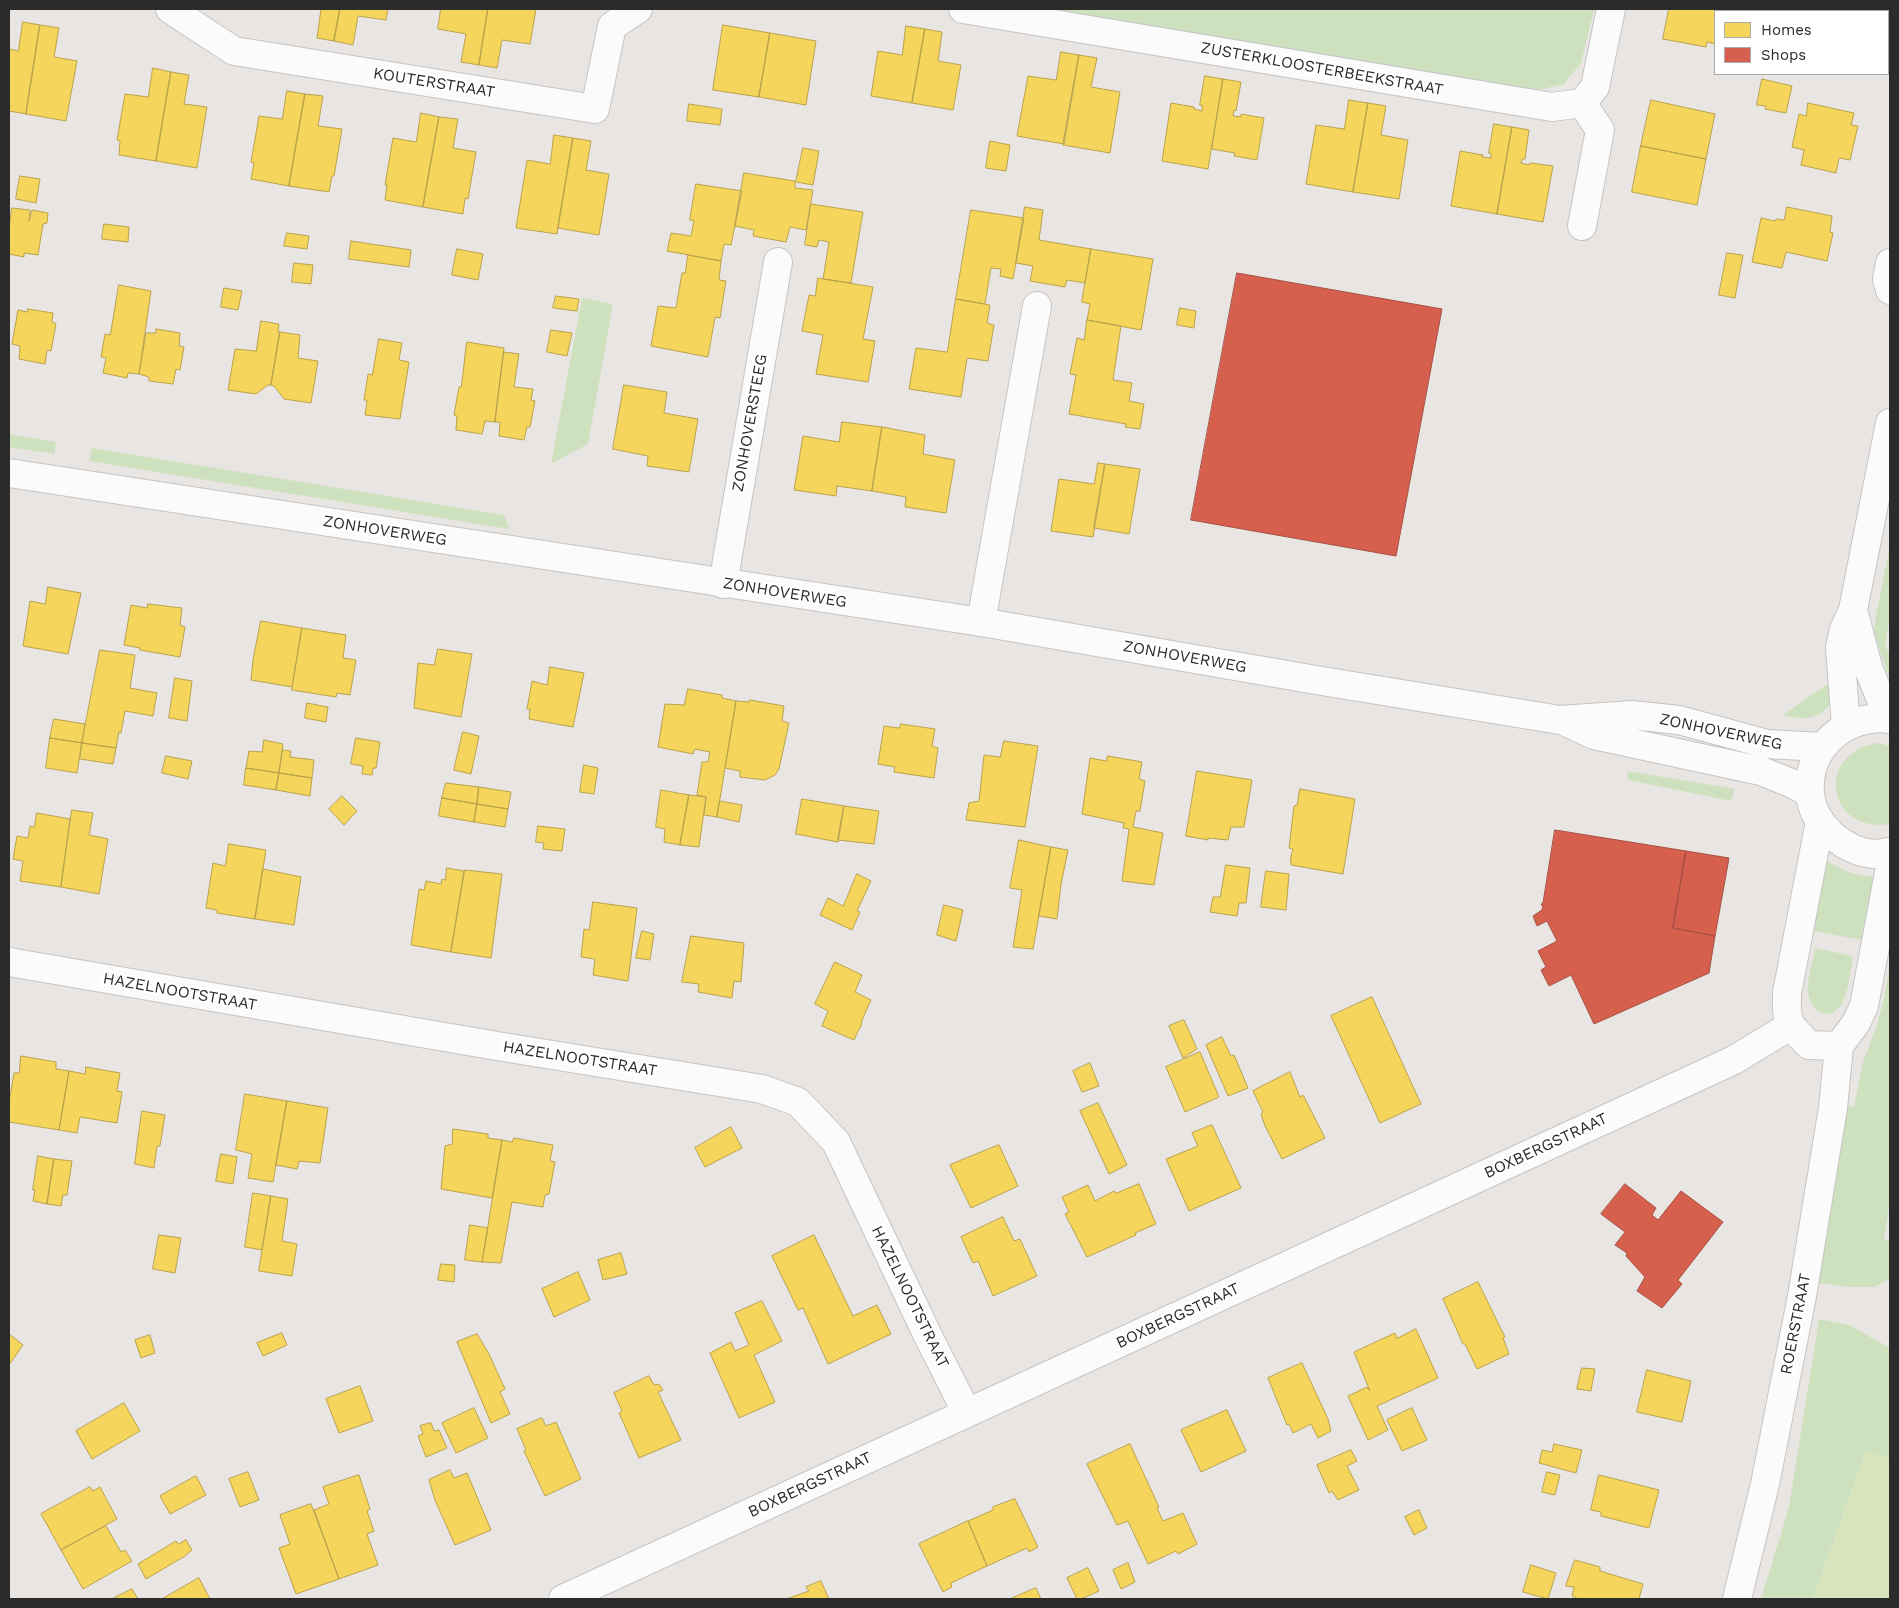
<!DOCTYPE html>
<html>
<head>
<meta charset="utf-8">
<style>
	body { margin:0 }
	#map { position:relative; width:1899px; height:1608px; overflow:hidden; background:#e9e5e2; font-family:"Work Sans",sans-serif }
	canvas { display:block }
	.frame { position:absolute; inset:0; border:10px solid #2b2b2b; pointer-events:none }
	.legend { position:absolute; left:1714px; top:10px; width:175px; height:65px; box-sizing:border-box; background:#fff; border:1px solid #aaa; margin:0; padding:6px 9px; list-style:none; font-size:15px; color:#2b2b2b }
	.legend li { display:flex; align-items:center; gap:10px; height:25px }
	.legend b { width:25px; border:1px solid #aaa }
</style>
</head>
<body>
<div id="map">
<canvas width="1899" height="1608"></canvas>
<div class="frame"></div>
<ul class="legend">
<li><b style="height:14px;background:#f6d55c"></b>Homes</li>
<li><b style="height:14px;background:#d6604d"></b>Shops</li>
</ul>
</div>
<script>
const ctx = document.querySelector('canvas').getContext('2d');
ctx.lineJoin = 'round';
function paint(path, color) { ctx.fillStyle = color; ctx.fill(path, 'evenodd'); }
function stroke(path, color, width, dash) { ctx.strokeStyle = color; ctx.lineWidth = width; ctx.lineCap = dash ? 'butt' : 'round'; ctx.setLineDash(dash || []); ctx.stroke(path); }
function write(font, color, halo, rows, align = 'center') {
  ctx.font = font + ' "Work Sans",sans-serif'; ctx.lineWidth = 5; ctx.setLineDash([]); ctx.textBaseline = 'middle'; ctx.strokeStyle = halo; ctx.fillStyle = color; for (const [text, x, y, turn = 0] of rows) {
    ctx.save(); ctx.translate(x, y); ctx.rotate((+turn || 0) * Math.PI / 180); ctx.textAlign = isNaN(turn) ? turn : align; if (halo) ctx.strokeText(text, 0, 0); ctx.fillText(text, 0, 0); ctx.restore();
  }
}
const green = new Path2D(`
	M1037 9H1594L1581 63 1564 84 1529 92Z
	M582 298 613 304 588 444 551 464Z
	M9 434 56 442 54 454 9 447Z
	M92 448 504 515 509 529 89 461Z
	M1889 550H1890V618L1885 645 1890 653V681L1874 631 1875 621Z
	M1834 684C1833 689 1833 695 1831 700 1824 721 1799 720 1783 715L1826 685Z
	M1878 743 1890 746V824C1827 834 1814 753 1878 743Z
	M1627 771 1735 789 1731 801 1628 780Z
	M1821 858C1843 870 1855 877 1880 877L1868 941 1808 930Z
	M1815 948 1853 956C1850 972 1847 1027 1818 1011 1812 1007 1808 998 1808 991 1807 978 1813 962 1815 948Z
	M1890 961V1203L1884 1239 1890 1241V1278L1875 1287H1849L1817 1283 1846 1106 1854 1107 1863 1062 1877 1025 1884 999Z
	M1819 1319 1849 1325 1890 1348V1459L1866 1451 1813 1599H1761L1789 1507Z`);
const pitch = new Path2D(`
	M1866 1451 1890 1459V1599H1813Z`);
const homes = new Path2D(`
	M319 9H340L334 41 317 38 321 9Z
	M340 9H388L386 20 358 16 353 45 334 41Z
	M441 9H488L479 65 461 62 466 34 438 29Z
	M488 9H536L530 44 502 40 497 68 479 65Z
	M1669 9H1733V11H1715V44L1707 42 1706 47 1663 39Z
	M1801 9H1875V11H1800Z
	M23 22 40 25 26 114 9 111V49L18 51Z
	M40 25 59 28 54 57 77 61 66 121 26 114Z
	M723 25 770 33 759 97 713 90Z
	M906 26 925 29 912 103 871 96 878 51 902 55Z
	M925 29 942 32 938 61 961 65 953 110 912 103Z
	M770 33 816 41 806 105 759 97Z
	M1061 52 1079 55 1064 144 1017 136 1028 76 1056 80Z
	M1079 55 1097 58 1091 87 1120 92 1110 153 1063 145Z
	M153 68 171 72 156 161 119 155 120 141 117 140 125 94 148 97Z
	M171 72 189 75 184 104 207 107 197 168 156 161Z
	M1205 76 1223 79 1208 169 1162 161 1171 103 1194 107V109L1202 111V105H1200Z
	M1223 79 1241 82 1236 111 1234 110 1233 116 1241 117V114L1264 118 1257 160 1234 156 1235 153 1212 149Z
	M1762 79 1792 86 1786 113 1765 109 1766 106 1757 105Z
	M287 91 305 94 289 186 251 179 254 163 251 162 259 116 282 119Z
	M305 94 323 96 318 126 342 129 334 176H332L329 192 289 186Z
	M1349 100 1368 103 1353 192 1306 184 1316 125 1344 129Z
	M1651 100 1715 114 1706 159 1641 146Z
	M1368 103 1386 106 1381 135 1408 140 1399 199 1353 192Z
	M1808 103 1854 113 1851 125 1858 126 1850 160 1839 158 1836 173 1801 165 1804 150 1792 147 1799 114 1806 116Z
	M689 104 722 109 720 125 687 121Z
	M421 113 439 117 423 207 385 200 387 185H385L393 138 416 142Z
	M439 117 458 119 453 148 476 152 468 199 465 198 463 214 423 207Z
	M1494 124 1512 127 1497 214 1451 206 1460 151 1483 155 1482 157 1491 158V153H1489Z
	M1512 127 1529 130 1525 159H1522L1521 163 1529 165 1530 163 1553 166 1543 222 1497 214Z
	M554 135 573 138 557 234 516 228 527 160 550 164Z
	M573 138 591 141 586 170 609 174 599 235 558 228Z
	M990 141 1010 145 1006 171 986 168Z
	M1641 146 1706 159 1697 205 1632 192Z
	M803 148 819 151 813 185 796 182Z
	M744 173 795 181V188L813 190 806 230 790 227 786 242 753 236 754 230 735 226Z
	M20 176 40 179 36 203 16 199Z
	M696 184 742 191 731 245 724 244 721 261 667 251 671 233 691 236 694 221 690 220Z
	M811 204 863 212 851 283 823 279 829 242 819 240 817 247 805 245Z
	M1025 207 1043 210 1039 240 1091 249 1085 283 1067 280 1065 287 1030 281 1033 266 1016 263Z
	M1787 207 1832 216 1830 232 1833 233 1827 261 1786 252 1782 268 1752 262 1761 218 1775 221 1776 219 1784 220Z
	M12 208 30 210 29 221 32 210 48 213 47 223 43 224 38 255 24 253V257L9 254V229Z
	M971 210 1024 218 1013 279 1000 276 1001 269 991 268 985 304 956 299Z
	M104 224 129 227 128 242 102 239Z
	M287 233 309 236 307 249 284 246Z
	M351 241 411 250 409 267 349 259Z
	M457 249 483 254 478 280 452 275Z
	M1091 249 1153 259 1141 330 1087 320 1090 304 1082 302Z
	M1727 253 1743 255 1735 298 1719 295Z
	M688 255 721 261 719 280 726 281 720 318 715 317 708 357 651 346 658 306 676 308 682 273H685Z
	M294 263 313 265 311 284 292 282Z
	M818 278 873 287 863 339 875 341 868 382 816 374 823 335 802 331 809 295 815 296Z
	M119 285 151 291 139 374 128 373 127 378 103 373 106 358 101 357 105 334 110 335Z
	M224 288 242 291 238 310 221 307Z
	M556 296 579 299 577 311 553 308Z
	M956 299 990 305 987 323 994 325 988 361 967 358 961 397 909 389 916 348 947 352Z
	M1180 308 1196 311 1194 328 1177 325Z
	M28 309 53 313 52 322 56 324 51 351 47 350 45 364 19 359 20 346 12 344 18 310 27 312Z
	M1087 320 1121 326 1113 380 1132 383 1129 401 1144 404 1140 429 1125 427 1126 424 1069 414 1076 375 1070 374 1077 338 1084 340Z
	M261 321 279 324 278 332H280L271 385H268L256 394 228 390 235 349 256 351Z
	M156 329 180 333 179 346 184 347 180 370 176 369 173 384 149 381V377L139 374 146 333H156Z
	M551 330 572 333 567 356 547 352Z
	M280 332 300 335 298 358 318 361 311 403 284 399 274 386 271 385Z
	M379 339 402 343 399 360 409 362 400 419 365 415 367 400H364L368 374 372 375Z
	M467 342 504 348 495 422 485 421 482 434 456 430 457 416 454 415 459 387H461Z
	M504 352 519 354 514 387 533 389 531 400 535 401 530 427H527L524 440 499 436 500 422H495Z
	M624 385 667 392 664 413 698 419 689 472 647 466 648 456 613 449Z
	M842 422 882 427 872 491 837 486 836 496 794 490 803 436 839 442Z
	M882 427 925 435 923 454 955 460 946 513 905 507 906 497 872 491Z
	M1098 463 1105 464 1093 537 1051 531 1059 479 1094 484Z
	M1105 464 1140 469 1129 534 1094 528Z
	M48 587 81 593 68 654 23 646 30 601 45 604Z
	M148 604 182 608 180 625 185 627 180 657 140 650V648L124 645 131 605 147 608Z
	M261 621 302 628 292 687 251 680 253 660Z
	M302 628 346 635 343 658 356 660 350 695 337 693 336 697 292 690Z
	M438 649 472 654 461 717 414 708 418 663 434 665Z
	M100 650 135 655 130 688 157 693 153 716 125 711 121 733 119 732 116 748 82 743Z
	M550 667 584 673 573 727 529 719 530 709H527L532 681 547 685Z
	M175 678 192 681 187 721 169 718Z
	M688 689 722 695V698L736 701 717 817 704 815 706 797 697 795 702 762H708L710 752 695 749 693 754 658 747 665 704 684 705Z
	M750 700 784 706 782 721 789 723 779 769 775 775 765 780 740 777V771L725 768 736 701 749 702Z
	M307 703 328 707 326 722 305 718Z
	M54 719 85 724 82 743 50 738Z
	M901 724 935 729 932 746 938 748 934 778 894 772 895 767 878 764 884 726 899 728Z
	M463 732 479 736 471 774 454 770Z
	M50 738 82 743 77 773 46 768Z
	M356 738 380 742 376 768H373L372 775 362 774 363 766 351 764Z
	M264 740 283 744 279 773 246 768 249 751 262 752Z
	M1004 741 1038 746 1025 827 966 820 969 803 979 801 984 755 1000 757Z
	M82 743 116 748 113 764 80 759Z
	M283 750 291 751 290 757 314 760 312 778 279 773Z
	M166 756 192 761 188 779 162 773Z
	M1108 756 1142 762 1139 779 1145 781 1140 811H1136L1133 827 1163 833 1154 885 1122 881 1129 829 1123 828 1124 823 1082 814 1090 758 1106 761Z
	M584 765 598 768 594 794 580 792Z
	M246 768 279 773 276 790 244 785Z
	M1197 771 1252 780 1244 827H1231L1228 840 1208 838V840L1186 836Z
	M279 773 312 778 310 796 276 790Z
	M446 783 479 787 477 804 442 798Z
	M479 787 511 792 508 809 477 804Z
	M1300 789 1355 799 1343 874 1291 865V860H1290L1293 849 1289 848 1294 806 1297 805Z
	M661 790 689 795 680 845 664 842 665 829 656 827Z
	M689 795 706 797 699 847 680 845Z
	M342 796 357 811 344 825 329 809Z
	M442 798 477 804 474 822 439 816Z
	M802 799 844 806 838 842 796 834Z
	M720 801 742 805 739 822 717 817Z
	M477 804 508 809 505 827 474 822Z
	M844 806 879 811 874 844 838 840Z
	M72 810 93 813 89 835 108 839 99 894 61 887Z
	M37 813 70 819 61 887 20 881 23 861 13 859 17 836 28 838 30 826 34 827Z
	M538 826 565 829 562 851 543 849 544 843 536 842Z
	M1019 840 1051 847 1033 949 1013 947 1022 890 1010 888Z
	M229 844 266 850 255 919 217 913V910L206 908 213 863 225 866Z
	M1051 847 1068 850 1061 884 1057 919 1039 916Z
	M1226 865 1250 868 1246 903H1239L1237 916 1210 912 1213 897H1220Z
	M447 868 464 871 451 952 411 945 419 889 424 890 426 881 441 884 442 879 445 880Z
	M263 869 301 877 294 925 255 919Z
	M465 870 502 874 491 958 451 952Z
	M1266 871 1289 874 1286 910 1261 907Z
	M857 874 871 881 857 911 860 912 852 930 820 915 828 898 843 906Z
	M593 902 637 908 628 981 593 975 595 959 581 957 584 929 589 930Z
	M944 905 963 910 956 941 937 935Z
	M642 931 654 934 650 960 636 958Z
	M691 936 744 943 741 982 734 981 732 998 698 992 699 984 682 982Z
	M835 962 862 975 855 992 871 1000 862 1020 861 1027H860L854 1040 822 1026 828 1011 815 1004Z
	M1372 997 1421 1104 1380 1123 1331 1016Z
	M1184 1020 1197 1049 1183 1058 1169 1026Z
	M1222 1037 1231 1056 1234 1055 1248 1088 1228 1096 1206 1045Z
	M1200 1052 1219 1097 1185 1112 1166 1067Z
	M21 1056 56 1062V1069L69 1071 59 1130 9 1122V1102L14 1073H19Z
	M1090 1063 1099 1086 1082 1092 1073 1071Z
	M86 1067 120 1073 117 1091 122 1092 117 1123 80 1117 77 1133 59 1130 69 1071 85 1074Z
	M1290 1072 1300 1097 1303 1095 1325 1138 1282 1159 1265 1126 1261 1114 1263 1112 1253 1091Z
	M245 1094 287 1101 273 1182 248 1178 252 1154 236 1150Z
	M287 1101 328 1108 320 1163 299 1161 297 1169 276 1165Z
	M1098 1103 1127 1165 1109 1174 1080 1111Z
	M142 1111 165 1115 160 1146H157L154 1168 135 1164Z
	M1212 1125 1241 1188 1189 1211 1166 1159 1198 1146 1192 1133Z
	M731 1127 742 1148 705 1167 695 1148Z
	M453 1129 488 1134V1138L502 1140 492 1198 441 1189 445 1146 452 1144Z
	M514 1138 553 1145 550 1161 555 1162 549 1194 545 1195 543 1207 512 1202 501 1263 482 1262 502 1140 512 1142Z
	M999 1145 1018 1186 971 1208 950 1165Z
	M221 1154 237 1157 233 1184 216 1181Z
	M38 1156 54 1159 47 1204 33 1201 35 1190H33Z
	M54 1159 72 1161 67 1195H63L61 1206 47 1204Z
	M1139 1184 1156 1224 1135 1233 1136 1235 1087 1257 1065 1214 1069 1212 1062 1197 1088 1185 1095 1201 1114 1191 1116 1193Z
	M253 1193 271 1196 262 1250 245 1247Z
	M271 1196 288 1199 282 1241 297 1244 292 1276 259 1271Z
	M1003 1217 1014 1241 1020 1239 1037 1276 993 1296 978 1261 973 1263 961 1237Z
	M470 1225 488 1228 482 1262 465 1260Z
	M159 1235 181 1238 175 1273 153 1269Z
	M814 1235 853 1316 877 1305 891 1334 828 1364 803 1308 798 1310 772 1256Z
	M621 1253 627 1274 603 1280 598 1260Z
	M441 1264 455 1265 454 1282 438 1280Z
	M578 1272 590 1300 554 1317 542 1289Z
	M1478 1282 1505 1337 1503 1338 1509 1354 1477 1369 1465 1344H1463L1443 1299Z
	M762 1301 782 1341 754 1355 775 1402 739 1418 710 1353 731 1342 735 1351 749 1345 735 1313Z
	M1416 1329 1438 1378 1377 1406 1388 1430 1368 1440 1348 1396 1367 1387 1370 1391 1354 1352 1395 1333 1397 1338Z
	M282 1333 287 1345 263 1356 257 1343Z
	M9 1334 23 1345 9 1365Z
	M477 1334 489 1354 505 1389 500 1392 510 1414 491 1423 457 1342Z
	M150 1335 155 1353 141 1358 135 1340Z
	M1302 1363 1328 1419 1331 1431 1318 1438 1311 1424 1293 1433 1289 1424 1287 1425 1268 1378Z
	M1582 1368 1595 1369 1591 1391 1577 1389Z
	M1647 1370 1691 1381 1682 1422 1637 1412Z
	M649 1376 654 1385 659 1384 663 1390 658 1392 681 1440 639 1458 619 1413 622 1411 614 1393Z
	M360 1386 373 1421 339 1433 326 1399Z
	M124 1403 140 1431 92 1459 76 1431Z
	M474 1408 488 1438 456 1453 442 1423Z
	M1412 1408 1427 1440 1402 1451 1387 1420Z
	M1227 1410 1246 1451 1201 1472 1181 1430Z
	M542 1418 546 1426 556 1422 581 1479 545 1496 524 1451 526 1450 517 1429Z
	M431 1423 434 1431 439 1430 447 1448 426 1457 418 1436 423 1434 420 1426Z
	M1130 1444 1159 1507 1157 1508 1163 1521 1183 1513 1197 1544 1178 1554 1176 1551 1148 1564 1128 1521 1117 1525 1087 1464Z
	M1554 1444 1582 1450 1576 1473 1539 1463 1542 1450 1552 1452Z
	M1351 1450 1357 1461 1347 1466 1359 1490 1338 1500 1332 1491 1329 1493 1317 1465Z
	M450 1470 454 1478 467 1473 491 1530 455 1545 435 1500 429 1480Z
	M248 1472 259 1500 240 1507 229 1479Z
	M1547 1472 1560 1475 1555 1495 1542 1492Z
	M359 1475 370 1509 367 1511 374 1531 367 1534 378 1565 339 1579 314 1510 329 1504 323 1487Z
	M1599 1475 1659 1490 1649 1528 1601 1516V1512L1591 1510Z
	M196 1476 206 1495 170 1514 160 1496Z
	M90 1487 93 1491 100 1487 117 1519 61 1550 41 1514Z
	M1015 1499 1038 1547 1029 1552 1027 1548 987 1566 968 1521 993 1510V1507Z
	M311 1504 339 1579 296 1594 279 1548 290 1544 280 1515Z
	M1419 1510 1427 1528 1414 1535 1405 1517Z
	M968 1521 987 1566 951 1583 952 1587 943 1592 919 1544Z
	M106 1526 121 1552 125 1550 132 1561 83 1589 61 1550Z
	M186 1540 192 1550 185 1556 146 1579 138 1564 176 1541 178 1544Z
	M1575 1560 1600 1567V1571L1643 1584 1639 1599H1579L1572 1596 1574 1587 1566 1586Z
	M1128 1563 1135 1582 1121 1589 1113 1570Z
	M1531 1565 1556 1573 1548 1599 1523 1592Z
	M1088 1568 1099 1591 1081 1599H1077L1067 1578Z
	M199 1578 210 1599H162Z
	M821 1581 829 1599H786L809 1591 806 1587Z
	M1036 1588 1041 1599H1010Z
	M132 1589 138 1599H112Z`);
const shops = new Path2D(`
	M1237 273 1442 309 1396 556 1191 520Z
	M1555 830 1686 851 1673 928 1715 936 1709 973 1594 1024 1571 975 1549 986 1541 970 1546 967 1538 951 1557 941 1547 921 1537 926 1533 916 1542 910 1543 905H1541L1543 902Z
	M1686 851 1729 858 1715 936 1673 928Z
	M1625 1184 1656 1208 1652 1215 1658 1220 1681 1191 1723 1222 1678 1280 1682 1284 1662 1308 1637 1291 1645 1277 1626 1256 1627 1253 1615 1245 1625 1232 1601 1214Z`);
const street = new Path2D(`
	M170 9 234 51 595 109 612 26 638 9
	M963 9 1552 107 1582 103 1595 87 1611 9
	M1582 226 1600 130 1582 103
	M1890 263 1887 279 1890 290
	M723 584 778 262
	M1853 610 1869 670 1889 719
	M981 622 1037 306
	M1846 726 1840 648 1844 629 1853 610 1890 423
	M1820 821 1787 993C1786 1023 1788 1024 1809 1045L1839 1046
	M9 962 497 1046 762 1089 798 1102 836 1142 928 1336 967 1413
	M1839 1046 1856 1023 1864 1006 1890 867
	M563 1599 1734 1060 1790 1026
	M1737 1599 1765 1484 1802 1296 1833 1108 1839 1046`);
const secondary = new Path2D(`
	M9 473 981 622 1316 680 1560 720 1632 715 1679 720 1767 744 1822 747
	M1890 719C1846 713 1806 748 1810 794 1813 825 1844 852 1875 854 1880 854 1885 852 1890 852
	M1566 722 1594 735 1761 771 1791 783 1810 793`);
const streetNames = [
	["ZUSTERKLOOSTERBEEKSTRAAT",1322,69,10],
	["KOUTERSTRAAT",434,83,9],
	["ZONHOVERSTEEG",750,423,-80],
	["ZONHOVERWEG",385,531,9],
	["ZONHOVERWEG",785,593,9],
	["ZONHOVERWEG",1185,657,10],
	["ZONHOVERWEG",1721,732,12],
	["HAZELNOOTSTRAAT",180,992,10],
	["HAZELNOOTSTRAAT",580,1059,9],
	["BOXBERGSTRAAT",1546,1146,-25],
	["HAZELNOOTSTRAAT",910,1297,64],
	["BOXBERGSTRAAT",1178,1316,-25],
	["ROERSTRAAT",1796,1324,-79],
	["BOXBERGSTRAAT",810,1485,-25]
];
paint(green, '#cee1be');
paint(pitch, '#d8e4bc');
paint(homes, '#f6d55c');
stroke(homes, '#b9a24d', 1);
paint(shops, '#d6604d');
stroke(shops, '#a35043', 1);
stroke(street, '#c5c4c4', 30);
stroke(secondary, '#c5c4c4', 30);
stroke(street, '#fcfbfb', 28);
stroke(secondary, '#fcfbfb', 28);
write('16px', '#2b2b2b', '#fff', streetNames);
</script>
</body>
</html>
